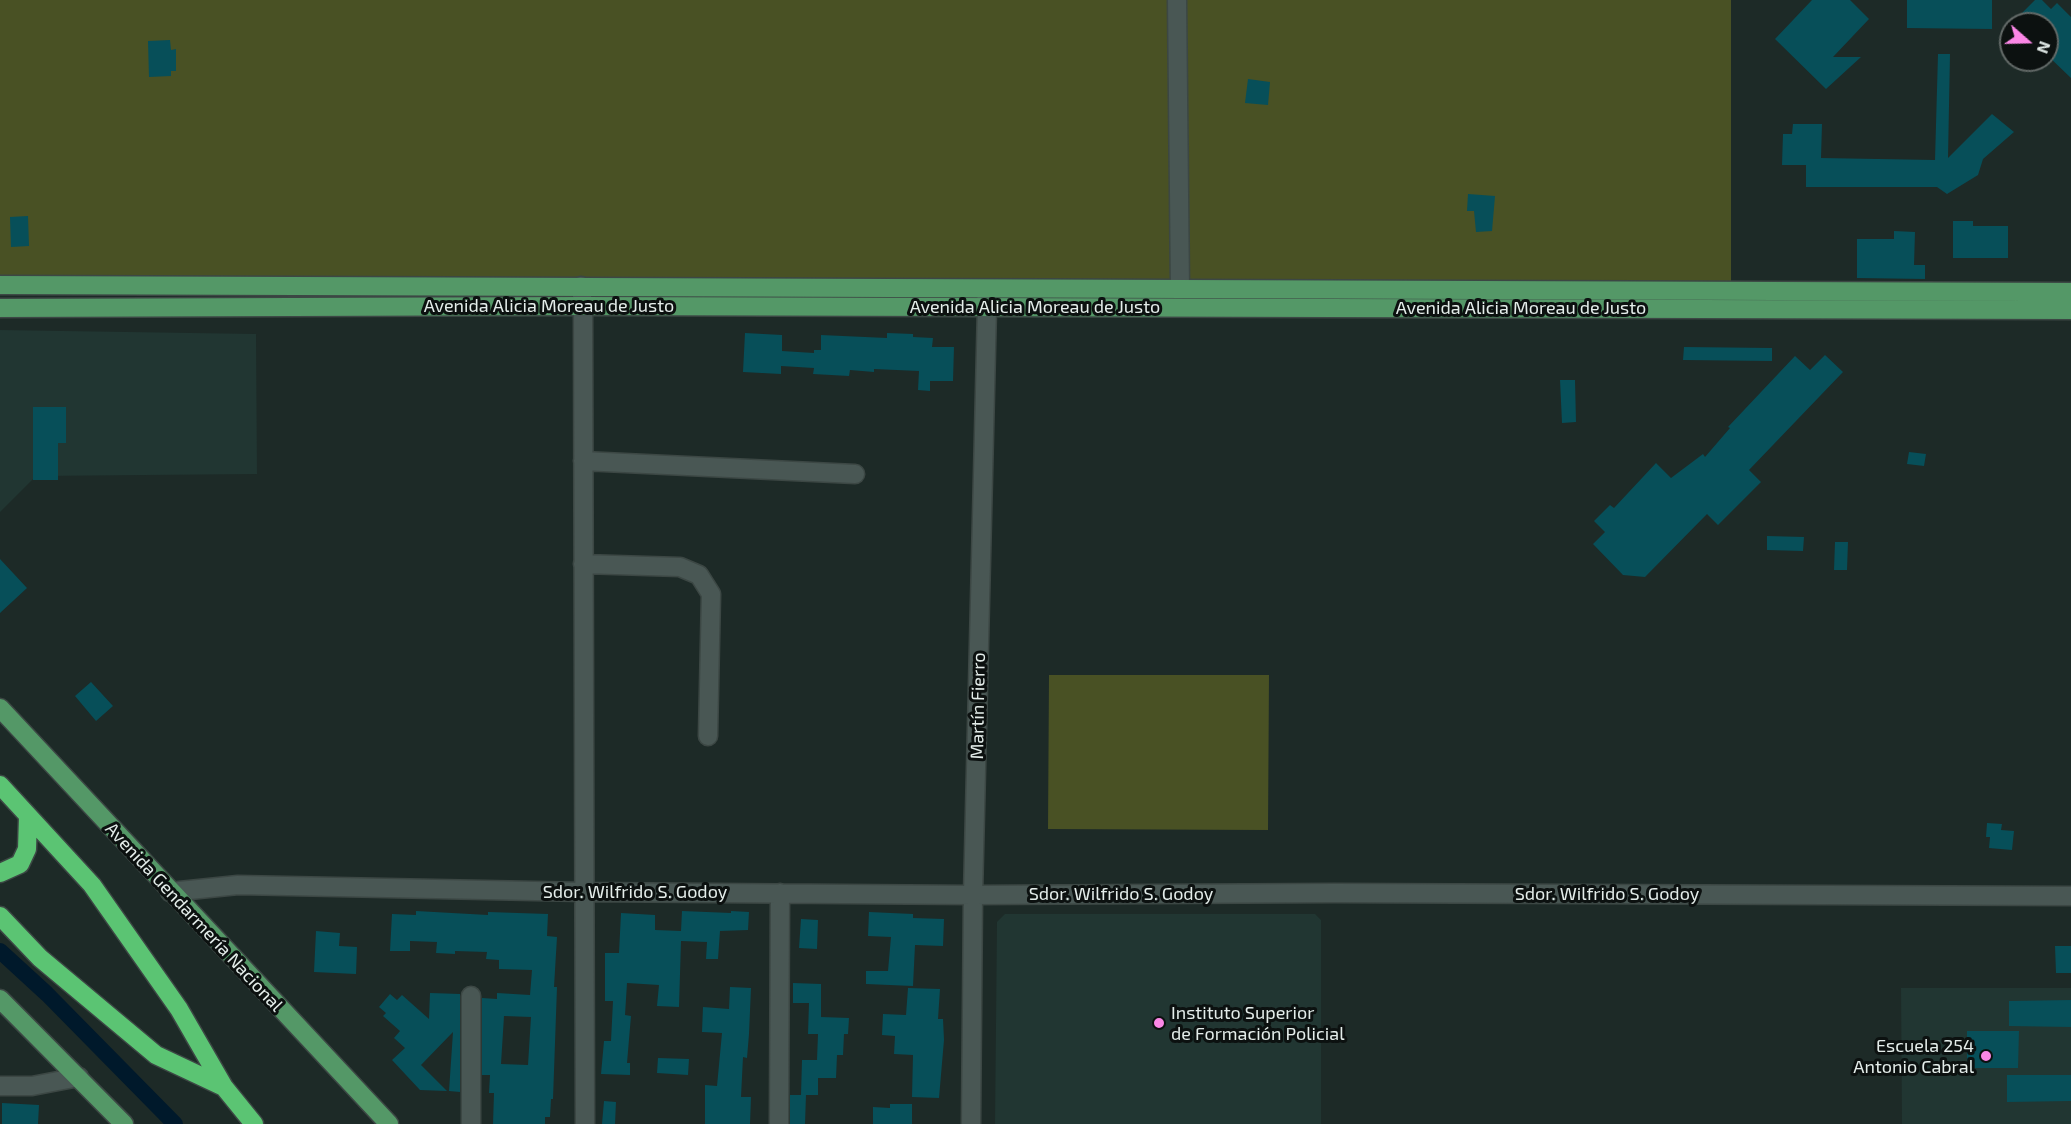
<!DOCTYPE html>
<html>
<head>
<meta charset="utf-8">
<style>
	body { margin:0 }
	#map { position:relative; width:2071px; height:1124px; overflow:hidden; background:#1d2a27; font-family:"Exo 2",sans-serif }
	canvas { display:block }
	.north { position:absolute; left:1999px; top:12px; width:60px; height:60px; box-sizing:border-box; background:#0c1110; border:2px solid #626967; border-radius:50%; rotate:110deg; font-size:16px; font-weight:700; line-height:24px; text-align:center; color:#e4edea }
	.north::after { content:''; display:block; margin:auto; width:21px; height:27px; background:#fb87e6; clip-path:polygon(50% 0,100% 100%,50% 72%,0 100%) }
</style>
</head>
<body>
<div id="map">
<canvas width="2071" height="1124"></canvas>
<div class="north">N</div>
</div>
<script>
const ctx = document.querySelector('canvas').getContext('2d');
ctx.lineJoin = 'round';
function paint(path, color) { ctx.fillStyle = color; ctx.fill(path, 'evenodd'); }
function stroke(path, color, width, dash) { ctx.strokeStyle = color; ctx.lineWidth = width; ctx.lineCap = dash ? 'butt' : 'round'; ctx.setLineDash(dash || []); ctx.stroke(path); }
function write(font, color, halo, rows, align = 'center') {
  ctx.font = font + ' "Exo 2",sans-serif'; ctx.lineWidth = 6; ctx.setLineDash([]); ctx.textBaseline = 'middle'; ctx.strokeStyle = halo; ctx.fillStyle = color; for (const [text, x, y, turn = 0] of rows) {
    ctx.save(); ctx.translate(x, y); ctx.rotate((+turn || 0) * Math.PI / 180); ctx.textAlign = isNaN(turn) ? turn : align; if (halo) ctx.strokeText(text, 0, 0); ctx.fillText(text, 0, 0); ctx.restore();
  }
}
const built = new Path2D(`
	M0 330 256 334 257 474 36 476 0 512Z
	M1005 914H1315L1321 920V1124H995L997 922Z
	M1901 988H2071V1124H1902Z`);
const green = new Path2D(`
	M0 0H1731V289L0 286Z
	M1049 675H1269L1268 830 1048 829Z`);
const canal = new Path2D(`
	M0 951 47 994 175 1124`);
const building = new Path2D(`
	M1812 0H1850L1869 19 1833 57H1861L1826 89 1775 39Z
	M1907 0H1992V29L1907 28Z
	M2035 0H2042L2051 9 2057 3 2071 17V78L2047 55V24H2011Z
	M170 40 171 50 176 49V71H171V76L149 77 148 41Z
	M1938 54H1950L1948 158 1992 114 2014 132 1983 159 1978 175 1947 194 1937 187H1806V165H1782L1783 134H1792L1793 124H1822L1821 158 1935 160Z
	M1248 79 1270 82 1268 105 1245 103Z
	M1468 194 1495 196 1492 231 1476 232 1474 211H1467Z
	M28 216 29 246 11 247 10 217Z
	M1953 221H1973V226H2008V258H1953Z
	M1894 231 1915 232 1914 265H1925V279L1857 278V239H1894Z
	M745 333 782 335V351L814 353V350H821V335L887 338V333L913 334V337L933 338 932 347H954L953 381H930V391L918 390 919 371 874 369V372L850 370 849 376 813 374 814 368 781 366V374L743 372Z
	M1684 347 1772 348V361L1683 360Z
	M1825 355 1843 372 1749 470 1761 482 1718 525 1707 514 1645 577 1623 575 1593 544 1605 532 1594 521 1610 505 1614 508 1656 463 1671 478 1703 454 1705 457 1730 428 1728 427 1795 356 1810 370Z
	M1560 380H1575L1576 422 1562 423Z
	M33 407H66V443H58V480H33Z
	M1909 452 1926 454 1924 466 1907 464Z
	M1767 536 1804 537 1803 551 1767 550Z
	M1835 542H1848L1847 570H1834Z
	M0 559 27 588 0 613Z
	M91 682 113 706 96 721 75 696Z
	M1987 823 2002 824 2001 830 2014 831 2012 850 1989 848 1990 837H1986Z
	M416 911 488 915V912L548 914 547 936 557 937 554 987H557L553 1099H551L550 1117H545V1124H493L494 1093H489L490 1075H482V998L497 999V993L530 995 532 970 499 969V960L486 959 487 952 455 951V954L436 953 437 942 410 941V951H390L392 914 416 915ZM504 1016 531 1017 528 1065 501 1064Z
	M682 911 731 913V911L749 912 748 930 720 931 718 959H706L707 942 681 941 679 1007 657 1006 659 985 627 983 625 1015 631 1016 627 1063H630V1075L601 1074 604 1041H611L613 1001H605V953H619L621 913 655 915V930L681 931Z
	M869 912 913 914V918L944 919 943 946 915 945 913 986 866 984V971H888L891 937 868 936Z
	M801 919 818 920 817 949 799 948Z
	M316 931 340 933 339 946 357 947 356 974 314 972Z
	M2055 946H2071V973H2056Z
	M793 983 821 984V1017L849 1018 848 1034H844L843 1055H837L836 1078H818V1095H806L805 1124H790V1095H801L802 1060H817L818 1034H808L809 1003H793Z
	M730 987 751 988 749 1034 747 1058 743 1057 741 1097H751L750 1124H705V1085L717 1086 722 1033 702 1032 703 1007 729 1009Z
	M908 988 940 989 938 1019H943L944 1040 939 1098 912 1097 913 1055 894 1054 895 1036 882 1035 883 1014 906 1015Z
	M430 993 460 994V1092L449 1091 453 1032 421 1065 447 1091 420 1090 392 1060 405 1048 394 1038 400 1031 383 1016 386 1013 379 1007 390 994 397 1000 402 995 429 1019Z
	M2071 1000V1027L2009 1026V1001Z
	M1967 1031H2019L2018 1068H1967Z
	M658 1058 689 1059 688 1075 657 1073Z
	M2007 1075H2071V1101L2007 1102Z
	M604 1101 616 1102 615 1124H602Z
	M2 1103 39 1105 38 1124H2Z
	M890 1104H912V1124H873V1107L890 1108Z`);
const minor = new Path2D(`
	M1177 0 1180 289
	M581 286 583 306 585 1124
	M583 461 855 474
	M583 564 680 567 699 575 711 594 708 736
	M170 892 238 885 584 892 973 895 1334 893 2071 896
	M0 1086H32L79 1077
	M471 1124V996
	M779 1124 780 893
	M971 1124 973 895 987 307 986 292`);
const major = new Path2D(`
	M0 285 2071 292
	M0 308 583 306 2071 310
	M0 708 389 1124
	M0 999 124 1124`);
const highway = new Path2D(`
	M0 785 92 885 179 1009 224 1087 254 1124
	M0 873 20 864 27 849 28 816
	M0 916 40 958 156 1055 224 1087`);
const markers = [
	[1159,1023,6,"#fb87e6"],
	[1986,1056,6,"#fb87e6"]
];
const streetNames = [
	["Avenida Alicia Moreau de Justo",549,306],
	["Avenida Alicia Moreau de Justo",1035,307],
	["Avenida Alicia Moreau de Justo",1521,308],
	["Martín Fierro",978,706,-89],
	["Sdor. Wilfrido S. Godoy",635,892],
	["Sdor. Wilfrido S. Godoy",1121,894],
	["Sdor. Wilfrido S. Godoy",1607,894],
	["Avenida Gendarmería Nacional",194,917,47]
];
const poiNames = [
	["Instituto Superior",1171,1013],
	["de Formación Policial",1171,1034],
	["Escuela 254",1974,1046,"right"],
	["Antonio Cabral",1974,1067,"right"]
];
paint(built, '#213632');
paint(green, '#495124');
stroke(canal, '#00192b', 16);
paint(building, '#074f59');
stroke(minor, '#3c4744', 21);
stroke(major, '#3c4744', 21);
stroke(highway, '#3c4744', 21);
stroke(minor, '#495754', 18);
stroke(major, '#549867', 18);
stroke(highway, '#5bc473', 18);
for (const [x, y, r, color] of markers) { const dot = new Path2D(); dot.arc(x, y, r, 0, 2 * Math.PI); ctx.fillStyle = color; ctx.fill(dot); stroke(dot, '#0c1110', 2); }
write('18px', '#e4edea', '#0c1110', streetNames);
write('18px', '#e4edea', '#0c1110', poiNames, 'left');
</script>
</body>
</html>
